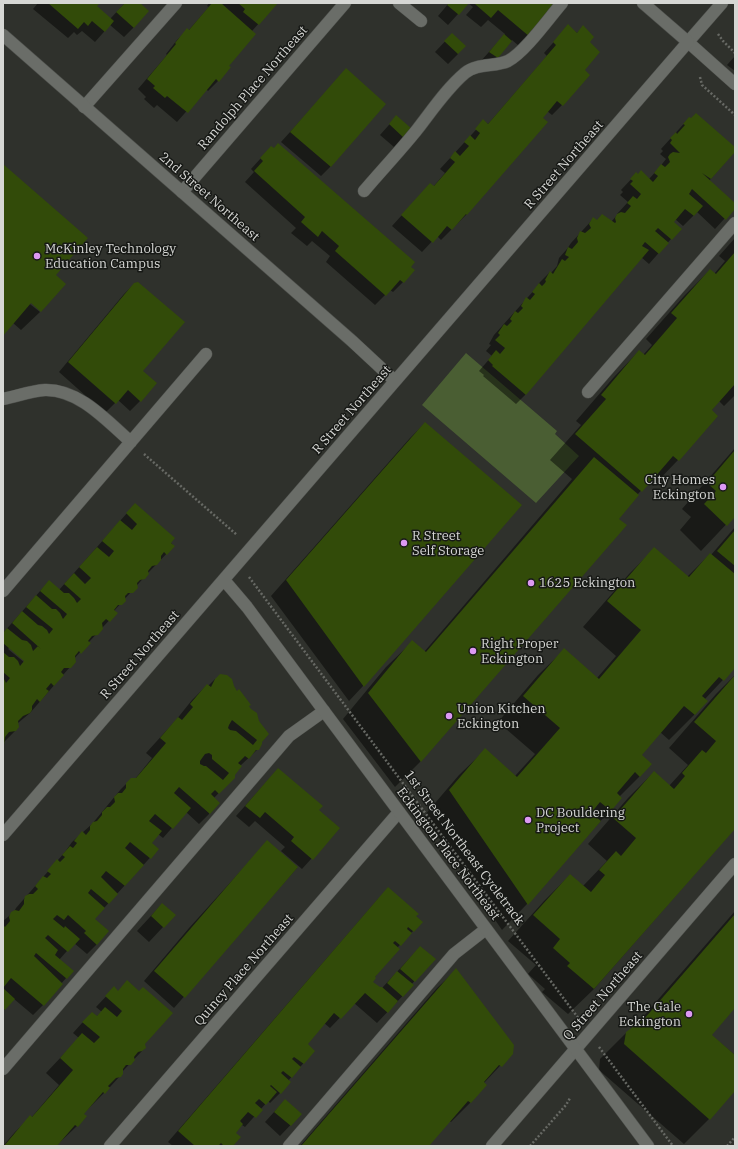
<!DOCTYPE html>
<html>
<head>
<meta charset="utf-8">
<style>
	body { margin:0 }
	#map { position:relative; width:738px; height:1149px; overflow:hidden; background:#2f312c; font-family:"IBM Plex Serif",serif }
	canvas { display:block }
	.frame { position:absolute; inset:0; border:4px solid #d6d7d4; pointer-events:none }
</style>
</head>
<body>
<div id="map">
<canvas width="738" height="1149"></canvas>
<div class="frame"></div>
</div>
<script>
const ctx = document.querySelector('canvas').getContext('2d');
ctx.lineJoin = 'round';
function paint(path, color) { ctx.fillStyle = color; ctx.fill(path, 'evenodd'); }
function stroke(path, color, width, dash) { ctx.strokeStyle = color; ctx.lineWidth = width; ctx.lineCap = dash ? 'butt' : 'round'; ctx.setLineDash(dash || []); ctx.stroke(path); }
function write(font, color, halo, rows, align = 'center') {
  ctx.font = font + ' "IBM Plex Serif",serif'; ctx.lineWidth = 3; ctx.setLineDash([]); ctx.textBaseline = 'middle'; ctx.strokeStyle = halo; ctx.fillStyle = color; for (const [text, x, y, turn = 0] of rows) {
    ctx.save(); ctx.translate(x, y); ctx.rotate((+turn || 0) * Math.PI / 180); ctx.textAlign = isNaN(turn) ? turn : align; if (halo) ctx.strokeText(text, 0, 0); ctx.fillText(text, 0, 0); ctx.restore();
  }
}
const green = new Path2D(`
	M466 353 557 431 555 434 579 456 536 503 422 405Z`);
const shadow = new Path2D(`
	M38 3H99L95 7 110 19 125 3H138L134 27 124 37 110 25 95 42 82 31 77 35 74 32 68 38 33 9Z
	M209 3H277L252 31 218 81 208 91 206 89 177 122 157 105 154 108 144 99 146 97 138 89 167 55 166 54 177 40 187 30 188 31 209 7 207 6Z
	M449 3H556L519 46 512 40 487 68 480 62 505 34 488 20 481 27 466 15 473 7 468 3 448 25 438 16Z
	M568 26 577 33 583 27 588 42 583 70 562 105 552 115 547 111 467 214 441 240 437 236 422 252 392 226 430 184 433 187 445 173 440 169 484 121 488 124 547 56 544 53Z
	M452 34 458 54 448 64 435 52Z
	M735 56V71L727 65Z
	M346 70 331 166 321 176 281 142Z
	M396 117 404 137 394 147 380 135Z
	M689 118 735 149V151L709 181 735 204V207L715 229 697 212 683 226 675 219 672 222 671 239 649 264 641 257 526 394 516 404 483 376 484 375 479 371 492 356 486 351 491 345 489 344 494 335 537 287 540 282 550 272 551 273 557 266 559 258 567 249 571 243 593 219 597 221 611 222 618 214H617L628 202 620 195 623 192 621 190 636 174 649 179 659 168 666 159 660 154 663 151 661 149Z
	M271 147 410 267 403 282 393 292 390 290 375 305 326 262 330 256 312 241 307 246 291 233 296 228 245 182 254 172 251 169Z
	M3 166 28 299 26 301 40 312 21 330 13 323 3 334Z
	M735 238V395L724 406 719 401 711 411 678 460 653 486 649 482 637 495 618 519 625 525 420 762 395 787 343 719 386 667 412 642 424 652 572 479 550 460 581 425 576 421 614 377 639 351 643 355 652 345 646 339 684 296 710 270 714 274 725 261 719 256Z
	M134 284 142 371 140 401 130 411 118 400 105 413 59 372 124 294Z
	M425 423 363 686 349 701 271 596 410 438Z
	M735 448V515L701 551 680 530 691 517 682 509Z
	M135 504 174 546 148 573 114 611 116 613 89 642 74 659 70 667 30 713 18 723 15 731 3 743V633L49 581 59 590ZM10 647 23 659 25 663 8 649Z
	M735 527V667L705 699 706 701 694 715 669 740 660 732 640 755V776L619 797 621 798 527 904 502 930 424 816 459 775 485 750 515 776 535 754 498 722 538 675 564 650 597 678 616 656 583 627 629 574 654 549 687 577 710 554 711 555Z
	M735 675V828L594 989 568 1014 542 992 545 989 528 974 536 965 508 941 544 901 570 875 583 886 607 861 588 844 628 798 654 772 669 786 688 765 669 748 716 694Z
	M215 679 233 686 248 707 261 741 258 749 240 766 234 775V777L214 798 209 814 199 824 186 812 163 838 158 834 151 843 158 849 94 919 97 944 87 954 74 943 59 960 72 971 43 1005 33 1015 14 999 3 1011V921L14 912 16 908 65 852 72 842 92 824 121 789 131 779H135L152 758 146 753 176 720 192 700 207 685 208 686Z
	M278 769 318 810 339 828 302 869 281 851 285 847 255 821 249 827 236 816Z
	M267 842 297 868 174 1008 144 981 189 928Z
	M378 899 415 916 413 931 397 948 371 982 379 989 382 988 420 947 434 959 411 985 412 986 377 1023 354 1003 330 1028 324 1023 306 1044 314 1051 288 1081 280 1093 270 1103 268 1101 245 1127 242 1125 235 1133 232 1146H173L168 1142Z
	M162 904 163 927 149 942 137 931Z
	M735 911V1007L711 1035 735 1055V1090L709 1119 684 1144 599 1070 600 1059 626 1033 635 1026Z
	M456 970 512 1053 484 1083 485 1085 470 1103 451 1122 449 1121 427 1146H300L437 988Z
	M114 988 144 1044 142 1051 122 1072 120 1076 110 1087H107L108 1088 104 1093 83 1114 77 1126 56 1146H3L15 1132 30 1117 31 1118 59 1085 46 1073 79 1038 73 1033 82 1023 92 1013 96 1017 102 1012 96 1007Z
	M285 1100 301 1114 280 1136 265 1122Z`);
const building = new Path2D(`
	M48 3H100L97 6 114 21 105 32 92 21 88 26 84 22 78 29Z
	M125 3H140L149 11 134 28 116 12Z
	M212 3H221L256 34 229 66 231 67 219 82 216 79 188 113 167 96 165 98 153 88 155 86 147 79 176 44 175 43 187 28 189 30Z
	M238 3H278L259 25 243 12 245 9Z
	M449 3H469L459 15 447 5Z
	M476 3H558L530 37 498 10 491 18 475 4Z
	M568 24 577 33 583 25 594 37 590 42 600 52 585 70 590 75 563 106 557 101 543 118 548 122 467 215 466 214 452 230 447 226 433 243 401 215 430 183 434 186 455 162 450 158 455 151 460 156 469 146 464 142 470 135 475 140 480 133 475 129 483 119 488 124 556 45 553 42Z
	M452 33 466 46 458 54 444 41Z
	M504 34 512 41 498 58 489 52Z
	M346 68 386 104 331 167 290 132Z
	M696 113 735 147V152L711 179 702 173 735 203V209L726 220 692 189 689 194 703 206 694 216 685 209 674 222 682 229 672 240 658 228 655 231 669 243 659 254 645 242 642 246 649 250 526 395 492 366 493 365 488 360 496 350 500 354 505 348 495 340 500 335 498 333 504 324 507 326 512 321 510 319 515 311 518 313 523 308 521 306 526 297 530 300 535 294 532 292 539 283 542 286 545 283 546 281 545 280 550 271 553 274 562 259 565 261 569 257 565 255 568 247 572 249 578 242 577 238 580 231 585 233 591 228 589 224 593 217 597 220 602 214 615 223 616 222 615 218 617 214 621 212 625 213 631 206 627 203 633 196 637 199 641 194 630 184 633 181 630 179 636 172 638 174 641 170 653 182 658 176 654 173 661 164 665 167 670 162 668 157 670 154 673 152 680 153 670 143 672 140 670 138 676 132 677 134 685 125 683 124 689 117 691 118Z
	M396 115 412 129 404 138 389 124Z
	M278 143 415 262 411 267 415 270 404 283 400 280 386 296 335 251 339 246 322 231 318 237 301 222 305 217 254 171 263 161 260 158 271 146 274 148Z
	M3 164 88 238 56 275 66 284 41 312 31 303 3 336Z
	M735 252V384L712 410 718 416 679 461 673 456 642 492 575 434 606 399 601 395 639 350 645 355 677 318 671 313 710 269 716 274Z
	M138 282 185 322 143 371 157 383 141 402 128 390 116 404 68 362 134 283Z
	M425 422 522 505 364 687 286 580Z
	M735 450V517L727 526 704 504 716 491 707 483Z
	M594 457 639 495 619 519 627 525 421 762 368 693 412 640 426 652Z
	M135 503 175 538 171 543 175 546 167 555 164 552 161 556V560L157 565 152 566 148 571 149 574 145 579 140 580 137 583 138 588 133 593H128L125 596 126 601 122 605H118L114 610 118 613 110 622 106 619 102 623 103 629 98 635 92 636 88 641 91 643 81 654 79 651 75 656 76 662 71 668H64L61 672 64 675 54 686 51 683 46 689 49 691 40 702 37 699 32 706V710L30 713 23 716 18 721 19 727 16 731 9 732 5 737 4 745H3V677L6 683 10 678 3 672V652L9 657H14L18 661 20 666 24 661 3 643V633L7 628 22 640 27 641 31 645 33 651 38 646 41 649 12 623 22 611 38 625 42 626 47 630 49 634 53 629 26 607 36 595 52 609H56L60 613 63 619 67 614 40 591 49 580 64 593H69L74 598 77 603 81 599 64 584 74 573 85 584 91 578 79 567 97 547 109 557 114 551 102 541 120 520 132 530 137 524 126 513Z
	M735 530V566L717 551Z
	M654 547 689 577 710 553 735 574V668L724 681 719 677 702 696 708 701 695 715 684 706 642 755 652 764 640 777 635 772 617 793 622 798 611 811 600 802 591 813 601 821 528 905 449 790 485 748 517 777 560 728 523 696 564 648 599 679 641 630 607 601Z
	M220 674 227 675 232 679 234 686 237 691 239 689 251 705 249 706 251 709 257 713 259 721 269 734 262 742V744L259 750H256L249 759 245 756 238 763 242 766 235 775V778L219 794 215 790 211 794 220 803 210 814 179 787 174 793 191 808 173 829 155 814 149 821 162 831 152 843 159 849 151 859 130 842 125 848 144 865 125 886 106 871 101 877 118 894 109 904 91 889 88 893 105 908 95 919 109 931 97 945 84 933 86 931 68 915 64 920 57 915 53 919 64 928 65 926 80 939 68 952 48 935 45 938 58 950 55 955 74 971 67 979 36 953 34 956 63 984 44 1006 11 978 3 988V925L5 927 10 921 9 917 11 912 15 910 19 911 24 904V900L25 896 29 894H33L38 889 35 886 43 876 47 878 51 874 47 871 57 859 60 862 65 857 62 855 70 846 73 848 77 843 74 841 82 831 86 835 90 830V826L93 822 97 821 102 815V812L107 807H110L115 802 114 797 118 793H122L126 788V783L131 778H136L166 743 160 738 178 717 182 720 193 707 190 704 207 684 211 687 215 679ZM232 720 257 740 253 745 236 731 230 730 228 728 229 725ZM209 753 212 755V759L229 773 223 780 206 766H204L200 764V761L205 754Z
	M735 675V829L594 989 567 966 570 963 553 948 560 939 533 915 570 874 591 892 605 875 599 870 616 851 621 856 636 838 613 818 654 771 674 789 685 776 682 773 702 750 706 753 716 741 694 722Z
	M278 768 323 806 319 810 340 828 313 860 291 841 294 837 265 812 260 818 245 806Z
	M267 840 298 867 185 998 154 971Z
	M388 887 419 914 416 916 423 922 414 932 408 927 407 929 412 933 401 946 395 941 393 943 400 949 375 977 376 978 373 982 380 987H382L398 1001 388 1013 365 993 341 1019 334 1013 308 1044 315 1051 304 1064 294 1057 292 1059 301 1067 292 1078 283 1071 281 1073 291 1082 281 1094 271 1085 270 1086 277 1092 266 1105 259 1099 255 1103 263 1110 256 1118 248 1112 240 1121 243 1124 236 1133 241 1137 233 1146H224L221 1143 218 1146H195L178 1131Z
	M162 903 176 915 164 928 151 916Z
	M735 914V1008L712 1035 735 1055V1091L710 1120 624 1044 626 1032 644 1019Z
	M420 946 436 959 415 982 400 969Z
	M456 968 514 1045 513 1054 502 1067 499 1065 484 1082 487 1085 471 1103 468 1101 429 1146H301Z
	M397 971 414 985 403 997 387 983Z
	M127 980 139 991 143 987 173 1013 145 1044 146 1048 142 1051 138 1052 134 1057 135 1060 131 1065H126L123 1069V1074L121 1077 116 1078 108 1086 110 1088 105 1094 103 1092 84 1114 87 1116 78 1127 75 1125 57 1146H4L30 1115 32 1117 73 1070 60 1058 74 1042 82 1033 94 1043 100 1037 82 1022 92 1012 97 1016 105 1007 117 1017 122 1011 105 996 114 986 118 991Z
	M3 988 15 999 5 1010 3 1008Z
	M285 1099 302 1114 291 1126 274 1112Z`);
const path = new Path2D(`
	M718 34 723 41 735 53
	M700 77 702 85 735 115
	M144 454 237 535
	M249 577 579 1019
	M599 1047 673 1146
	M530 1146 566 1105 570 1098
	M727 1146 735 1137`);
const service = new Path2D(`
	M399 3 421 21
	M84 107 176 3
	M364 191C381 171 399 152 416 131 431 112 446 89 465 73 477 63 495 67 508 61 525 52 549 18 562 3
	M588 392 735 223
	M3 399C18 396 30 391 45 390 79 389 107 421 131 442
	M3 591 206 354
	M3 1069 289 736 324 711
	M289 1146 454 954 486 929`);
const minor = new Path2D(`
	M722 3 688 42 735 84
	M182 192 345 3
	M110 1146 399 812
	M492 1146 735 864`);
const tertiary = new Path2D(`
	M3 35 352 341 395 381
	M224 580 247 607 324 711 648 1146
	M3 835 688 42 643 3`);
const markers = [
	[37,256,4,"#dd99f3"],
	[723,487,4,"#dd99f3"],
	[404,543,4,"#dd99f3"],
	[531,583,4,"#dd99f3"],
	[473,651,4,"#dd99f3"],
	[449,716,4,"#dd99f3"],
	[528,820,4,"#dd99f3"],
	[689,1014,4,"#dd99f3"]
];
const streetNames = [
	["Randolph Place Northeast",253,88,-49],
	["R Street Northeast",564,165,-49],
	["2nd Street Northeast",209,197,41],
	["R Street Northeast",352,410,-49],
	["R Street Northeast",140,655,-49],
	["1st Street Northeast Cycletrack",464,848,53],
	["Eckington Place Northeast",448,854,53],
	["Quincy Place Northeast",244,970,-49],
	["Q Street Northeast",603,996,-49]
];
const poiNames = [
	["McKinley Technology",45,249],
	["Education Campus",45,264],
	["City Homes",715,480,"right"],
	["Eckington",715,495,"right"],
	["R Street",412,536],
	["Self Storage",412,551],
	["1625 Eckington",539,583],
	["Right Proper",481,644],
	["Eckington",481,659],
	["Union Kitchen",457,709],
	["Eckington",457,724],
	["DC Bouldering",536,813],
	["Project",536,828],
	["The Gale",681,1007,"right"],
	["Eckington",681,1022,"right"]
];
paint(green, '#4a5e33');
paint(shadow, '#0007');
paint(building, '#324b09');
stroke(service, '#4c4e4a', 13);
stroke(minor, '#4c4e4a', 13);
stroke(tertiary, '#4c4e4a', 13);
stroke(path, '#676964', 2.5, [2, 2]);
stroke(service, '#6a6d68', 12);
stroke(minor, '#6a6d68', 12);
stroke(tertiary, '#6a6d68', 12);
for (const [x, y, r, color] of markers) { const dot = new Path2D(); dot.arc(x, y, r, 0, 2 * Math.PI); ctx.fillStyle = color; ctx.fill(dot); stroke(dot, '#171916', 1.5); }
write('13px', '#d6d7d4', '#171916', streetNames);
write('13px', '#d6d7d4', '#171916', poiNames, 'left');
</script>
</body>
</html>
